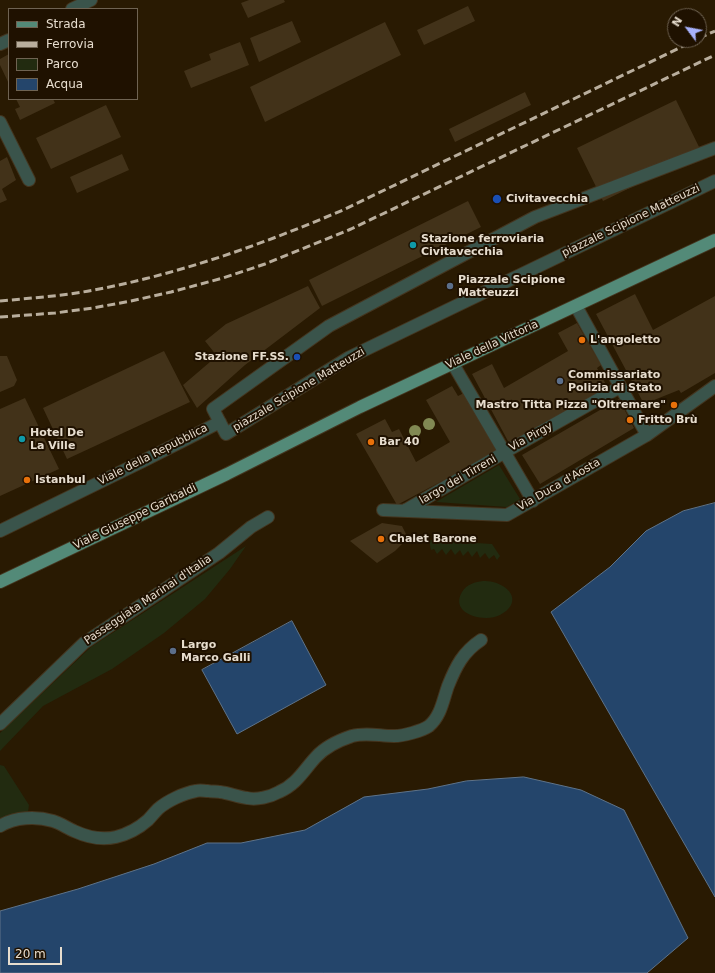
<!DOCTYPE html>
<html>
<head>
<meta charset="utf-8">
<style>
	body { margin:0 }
	#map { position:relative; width:715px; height:973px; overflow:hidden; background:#291a02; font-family:"DejaVu Sans",sans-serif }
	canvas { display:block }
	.legend { position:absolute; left:8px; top:8px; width:130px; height:92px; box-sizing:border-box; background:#1f1100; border:1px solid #6f6352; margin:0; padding:5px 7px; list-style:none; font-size:12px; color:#e7ddce }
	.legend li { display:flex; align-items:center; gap:8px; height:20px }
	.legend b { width:20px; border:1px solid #6f6352 }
	.north { position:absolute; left:667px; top:8px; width:40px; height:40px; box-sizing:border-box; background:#1f1100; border:1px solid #6f6352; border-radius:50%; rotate:302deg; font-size:11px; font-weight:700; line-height:16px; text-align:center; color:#e7ddce }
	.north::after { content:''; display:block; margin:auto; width:14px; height:18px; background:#a7b1fc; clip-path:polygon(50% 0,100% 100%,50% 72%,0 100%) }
	.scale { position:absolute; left:8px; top:947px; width:54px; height:18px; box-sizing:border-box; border:2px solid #e7ddce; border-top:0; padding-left:5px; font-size:12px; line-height:14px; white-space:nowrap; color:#e7ddce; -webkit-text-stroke:3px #1f1100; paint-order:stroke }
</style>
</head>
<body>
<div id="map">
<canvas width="715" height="973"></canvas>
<ul class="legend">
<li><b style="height:5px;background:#538a78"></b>Strada</li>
<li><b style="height:5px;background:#b9ae9d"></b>Ferrovia</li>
<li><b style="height:11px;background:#222b10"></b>Parco</li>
<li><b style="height:11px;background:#24456b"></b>Acqua</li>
</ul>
<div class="north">N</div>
<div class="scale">20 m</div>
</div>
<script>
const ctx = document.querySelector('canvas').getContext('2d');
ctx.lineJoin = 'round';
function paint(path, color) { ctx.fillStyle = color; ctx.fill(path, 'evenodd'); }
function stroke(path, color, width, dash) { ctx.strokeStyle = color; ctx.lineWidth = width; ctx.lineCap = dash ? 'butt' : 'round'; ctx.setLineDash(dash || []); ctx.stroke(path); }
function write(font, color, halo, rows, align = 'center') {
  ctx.font = font + ' "DejaVu Sans",sans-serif'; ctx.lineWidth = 4; ctx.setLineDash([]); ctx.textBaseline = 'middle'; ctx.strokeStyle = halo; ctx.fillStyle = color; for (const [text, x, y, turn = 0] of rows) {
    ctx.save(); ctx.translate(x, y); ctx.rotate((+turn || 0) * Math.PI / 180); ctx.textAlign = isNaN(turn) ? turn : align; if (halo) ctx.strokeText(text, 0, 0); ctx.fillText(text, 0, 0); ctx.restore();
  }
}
const green = new Path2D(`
	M499 465 520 499 507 507 436 502Z
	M429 540 492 544 500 556 497 560 494 555 489 559 485 553 480 558 477 551 472 557 468 551 463 556 460 550 455 555 451 549 446 555 442 549 437 554 434 549 431 550Z
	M246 546 230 569 205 599 164 633 112 669 43 706 0 751V733L91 647Z
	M483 581C486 581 490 581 493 582 513 587 521 604 500 615 484 623 449 614 462 592 467 584 475 582 483 581Z
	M0 765 4 766 29 805 28 812 0 820Z`);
const water = new Path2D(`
	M715 503V897L551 612 610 567 646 531 683 511Z
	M292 621 326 685 237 734 202 670Z
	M524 777 581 790 624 810 688 938 647 973H0V911L78 889 154 864 207 843H241L305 830 364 797 428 789 466 781Z`);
const building = new Path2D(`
	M249 0H284L285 2 248 18 241 3Z
	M468 6 475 21 424 45 417 30Z
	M292 21 301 42 259 62 250 38Z
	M385 22 401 55 265 122 250 87Z
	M240 42 249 65 191 88 184 71 211 60 209 54Z
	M9 54V84L0 65V59Z
	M525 92 531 105 455 142 449 129Z
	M16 99H53L55 103 20 120 15 109 20 107Z
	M676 100 702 153 603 201 577 148Z
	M106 105 121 137 51 169 36 138Z
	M122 154 129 170 77 193 70 177Z
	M7 157 16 180 2 189 7 200 0 203V161Z
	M468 201 481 227 322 306 309 280Z
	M308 286 320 308 245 365 197 408 183 385 217 356 205 341 226 324Z
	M635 294 653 330 715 296V373L681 393 679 390 644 404 596 314Z
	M577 323 601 365 597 368 609 390 509 443 472 374 492 364 504 388 568 351 558 333Z
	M164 351 190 402 67 459 43 408Z
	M0 356H7L17 380 14 386 0 392Z
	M452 386 458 396 464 393 498 451 397 505 356 434 385 419 392 432 399 429 416 462 450 442 426 400Z
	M25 398 59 469 0 496V409Z
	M619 399 634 428 540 484 522 455Z
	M382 523 402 526 408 538 395 551 377 563 350 541Z`);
const minor = new Path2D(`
	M72 9 91 0
	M0 44 9 40
	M0 122 29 180
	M715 148 535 217 329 326 213 409 226 434 348 358 715 181
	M576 306 647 435
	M453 364 533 501
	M383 510 507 515 647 435 715 386
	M404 511 505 452 620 387
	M0 531 143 461 220 422
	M0 724 84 643 219 553 251 527 268 517
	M0 826C15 817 36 816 53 821 60 823 67 828 74 831 87 837 103 840 116 837 128 834 139 828 148 820 151 817 154 813 158 809 167 801 184 793 196 791 200 790 204 791 208 791 212 792 216 791 220 792 229 793 238 797 247 798 257 800 270 797 279 792 297 784 303 771 316 757 325 747 340 740 352 736 366 732 380 736 394 736 403 736 422 731 429 726 441 716 443 700 448 686 456 666 463 652 481 640`);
const major = new Path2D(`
	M0 582 227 474 360 407 715 240`);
const rail = new Path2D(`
	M699 38 715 31
	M0 301C31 298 63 296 94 290 180 274 263 244 343 210L696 40
	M0 317 55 313 93 308 131 301 171 292 223 278 265 264 351 229 715 55`);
const trees = [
	[429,424],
	[415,431]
];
const markers = [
	[497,199,5,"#1a4fb4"],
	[413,245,4,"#0f9aa8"],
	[450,286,4,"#5c6f8a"],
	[582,340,4,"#e8710a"],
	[297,357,4,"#1a4fb4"],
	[560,381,4,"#5c6f8a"],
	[674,405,4,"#e8710a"],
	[630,420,4,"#e8710a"],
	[22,439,4,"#0f9aa8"],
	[371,442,4,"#e8710a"],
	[27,480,4,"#e8710a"],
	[381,539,4,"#e8710a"],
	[173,651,4,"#5c6f8a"]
];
const poiNames = [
	["Civitavecchia",506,199],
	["Stazione ferroviaria",421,239],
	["Civitavecchia",421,252],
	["Piazzale Scipione",458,280],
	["Matteuzzi",458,293],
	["L'angoletto",590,340],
	["Stazione FF.SS.",289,357,"right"],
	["Commissariato",568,375],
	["Polizia di Stato",568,388],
	["Mastro Titta Pizza \"Oltremare\"",666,405,"right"],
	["Fritto Brù",638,420],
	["Hotel De",30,433],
	["La Ville",30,446],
	["Bar 40",379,442],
	["Istanbul",35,480],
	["Chalet Barone",389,539],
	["Largo",181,645],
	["Marco Galli",181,658]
];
const streetNames = [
	["piazzale Scipione Matteuzzi",631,221,-26],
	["Viale della Vittoria",492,345,-25],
	["piazzale Scipione Matteuzzi",299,390,-31],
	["Via Pirgy",531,437,-29],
	["Viale della Repubblica",153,455,-27],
	["largo dei Tirreni",458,480,-30],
	["Via Duca d'Aosta",559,485,-30],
	["Viale Giuseppe Garibaldi",135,517,-26],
	["Passeggiata Marinai d'Italia",148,600,-34]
];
paint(green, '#222b10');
paint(water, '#24456b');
stroke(water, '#5e7389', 1);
paint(building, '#423219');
stroke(minor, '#44351f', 14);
stroke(major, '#44351f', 14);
stroke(minor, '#3a544b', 12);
stroke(major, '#538a78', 12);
stroke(rail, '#b9ae9d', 3, [8, 4]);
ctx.fillStyle = '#818953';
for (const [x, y] of trees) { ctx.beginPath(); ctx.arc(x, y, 6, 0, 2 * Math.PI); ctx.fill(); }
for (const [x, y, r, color] of markers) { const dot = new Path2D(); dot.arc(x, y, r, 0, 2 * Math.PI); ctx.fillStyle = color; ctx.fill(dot); stroke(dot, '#1f1100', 1.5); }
write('bold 11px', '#e7ddce', '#1f1100', poiNames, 'left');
write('11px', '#e7ddce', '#1f1100', streetNames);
</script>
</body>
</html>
